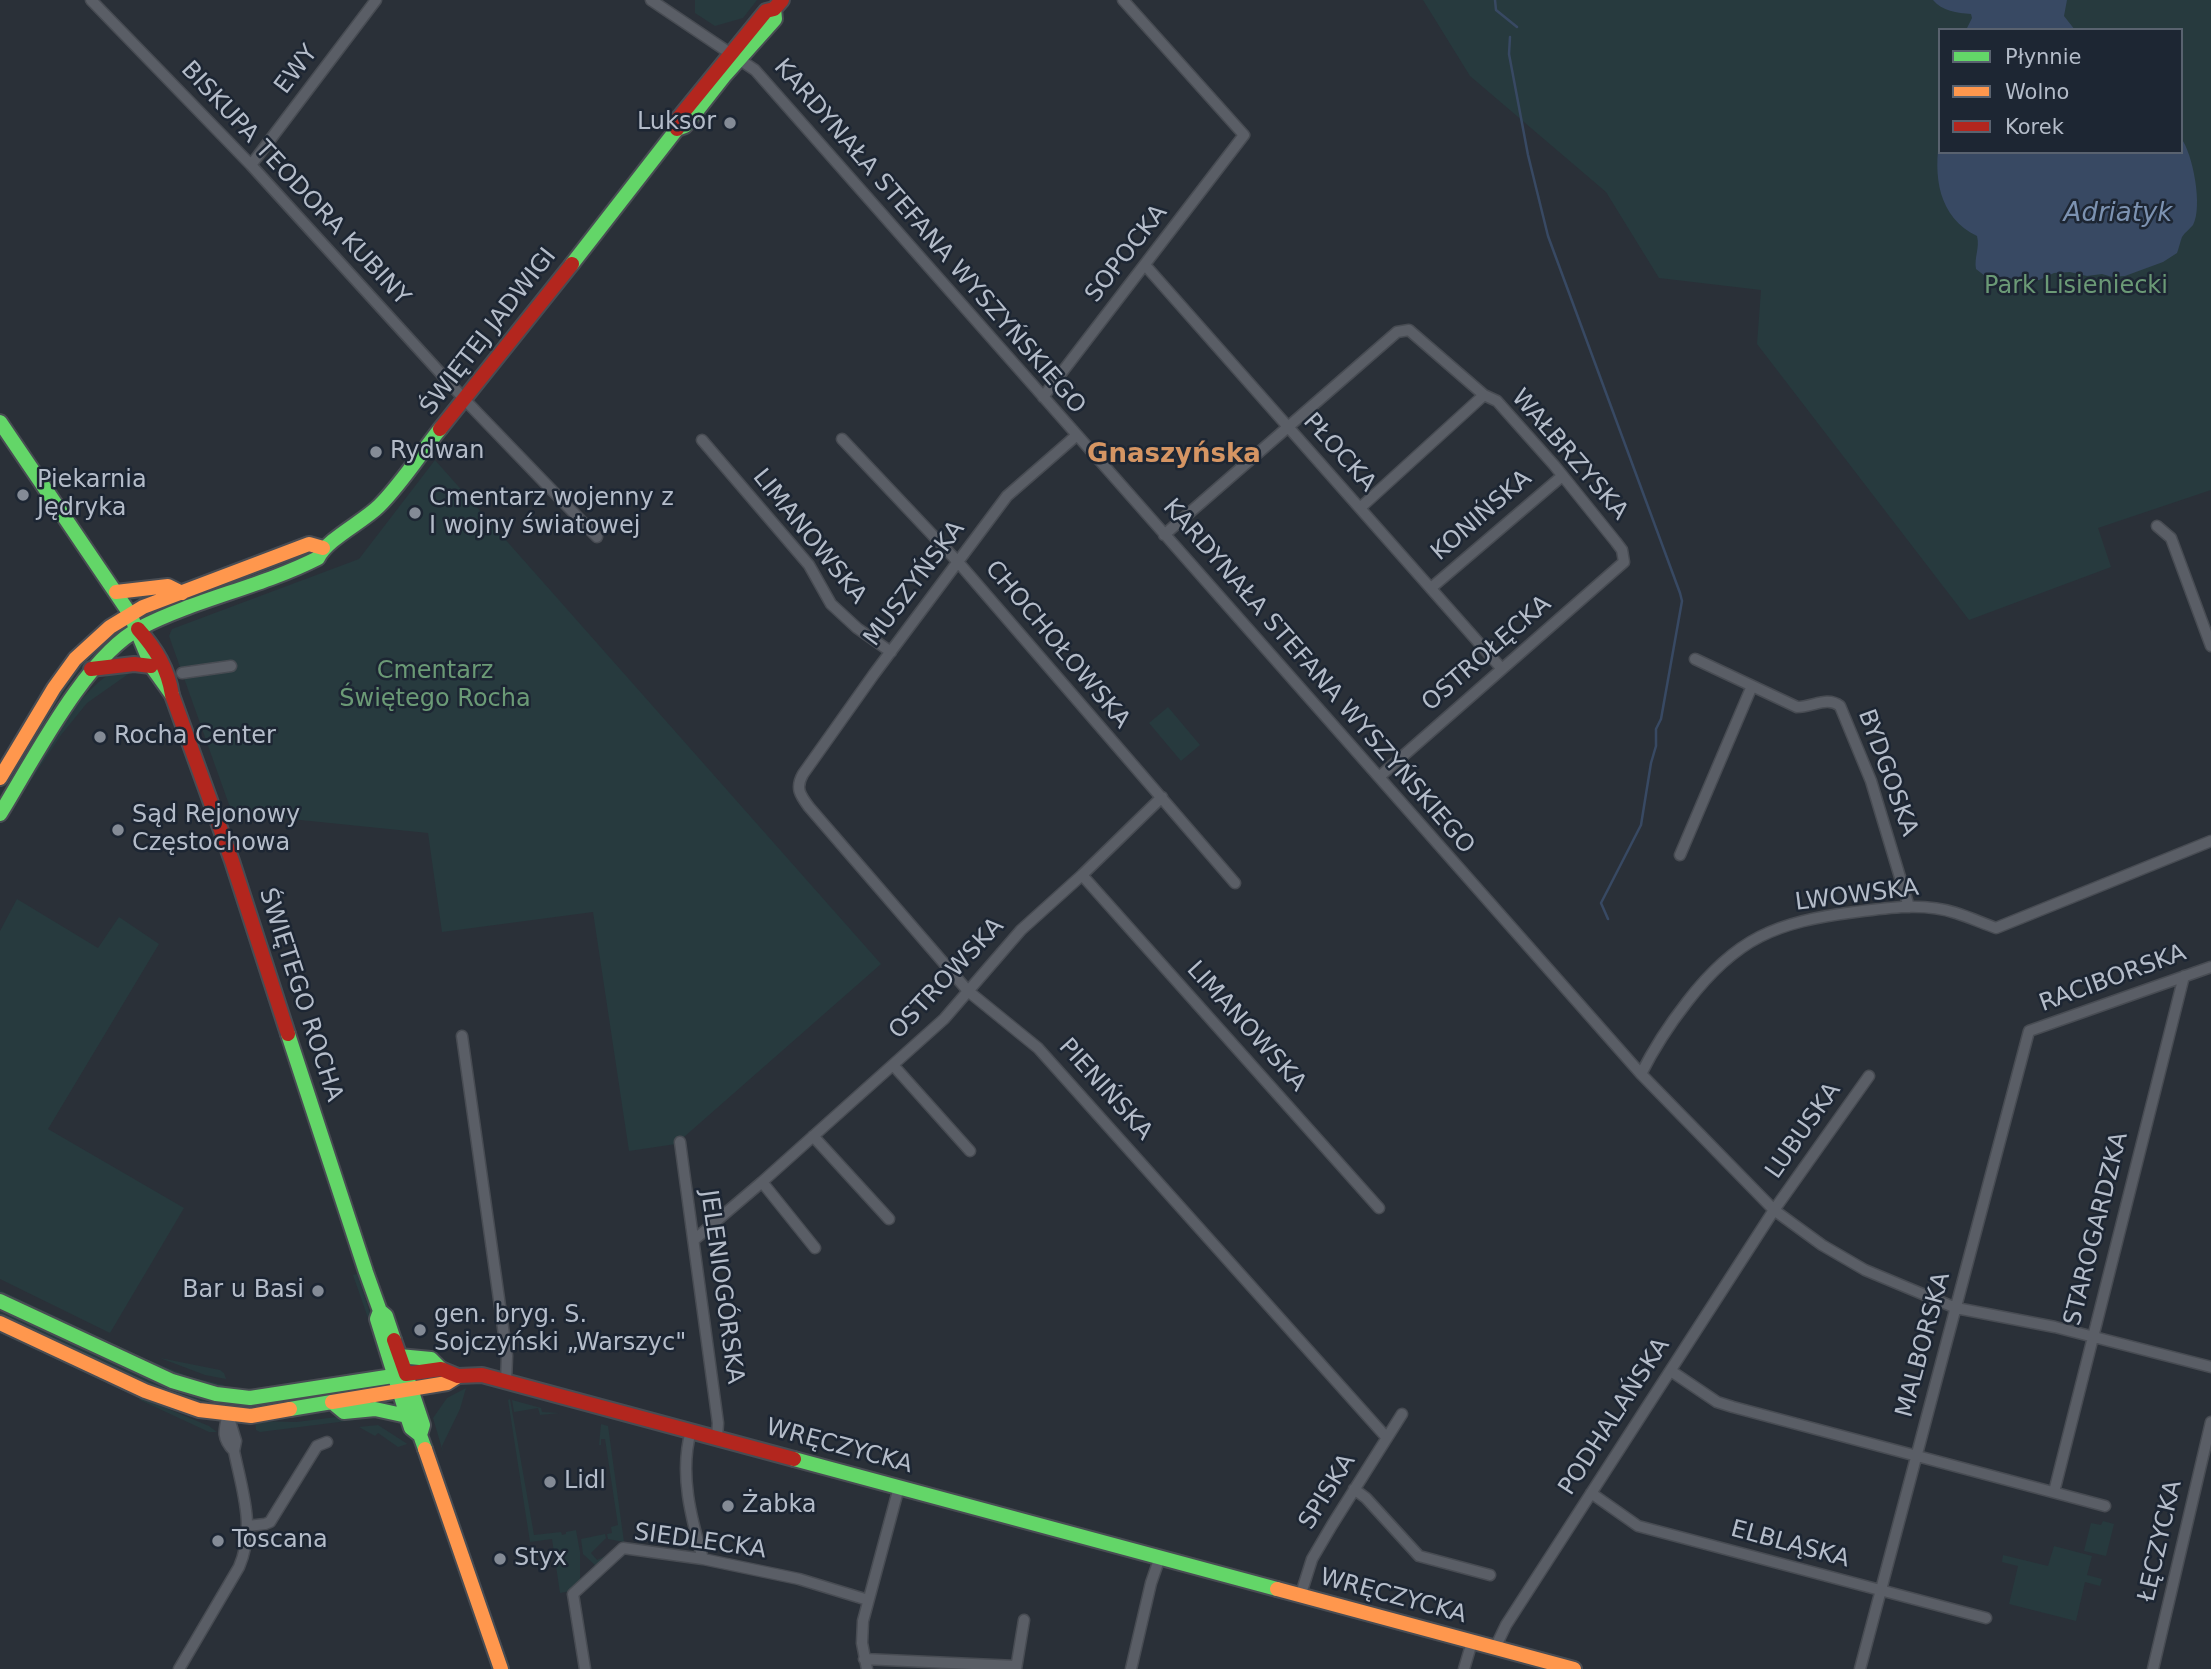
<!DOCTYPE html>
<html>
<head>
<meta charset="utf-8">
<style>
	body { margin:0 }
	#map { position:relative; width:2211px; height:1669px; overflow:hidden; background:#2a3038; font-family:"DejaVu Sans",sans-serif }
	canvas { display:block }
	.legend { position:absolute; left:1938px; top:28px; width:245px; height:126px; box-sizing:border-box; background:#1d2633; border:2px solid #59626f; margin:0; padding:9px 12px; list-style:none; font-size:21px; color:#b4bcc9 }
	.legend li { display:flex; align-items:center; gap:14px; height:35px }
	.legend b { width:35px; border:2px solid #59626f }
</style>
</head>
<body>
<div id="map">
<canvas width="2211" height="1669"></canvas>
<ul class="legend">
<li><b style="height:9px;background:#63d668"></b>Płynnie</li>
<li><b style="height:9px;background:#ff974d"></b>Wolno</li>
<li><b style="height:9px;background:#b3261e"></b>Korek</li>
</ul>
</div>
<script>
const ctx = document.querySelector('canvas').getContext('2d');
ctx.lineJoin = 'round';
function paint(path, color) { ctx.fillStyle = color; ctx.fill(path, 'evenodd'); }
function stroke(path, color, width, dash) { ctx.strokeStyle = color; ctx.lineWidth = width; ctx.lineCap = dash ? 'butt' : 'round'; ctx.setLineDash(dash || []); ctx.stroke(path); }
function write(font, color, halo, rows, align = 'center') {
  ctx.font = font + ' "DejaVu Sans",sans-serif'; ctx.lineWidth = 5; ctx.setLineDash([]); ctx.textBaseline = 'middle'; ctx.strokeStyle = halo; ctx.fillStyle = color; for (const [text, x, y, turn = 0] of rows) {
    ctx.save(); ctx.translate(x, y); ctx.rotate((+turn || 0) * Math.PI / 180); ctx.textAlign = isNaN(turn) ? turn : align; if (halo) ctx.strokeText(text, 0, 0); ctx.fillText(text, 0, 0); ctx.restore();
  }
}
const green = new Path2D(`
	M695 0H757L743 18 715 26 695 13Z
	M1423 0H2211V490L2098 528 2111 567 1969 620 1757 344 1761 290 1659 278 1606 192 1470 76ZM1940 30H2181V152H1940Z
	M435 460 881 964 676 1144 629 1151 593 912 442 932 428 833 232 813 169 636 172 629 359 559Z
	M315 547 319 551 290 566 166 613 164 609 257 574Z
	M108 637 110 640C64 679 39 732 12 784L4 787 2 785 73 672Z
	M115 670H134L87 703 61 735 12 809V805C40 761 70 698 115 670Z
	M1168 707 1200 745 1181 761 1149 723Z
	M17 899 98 948 119 917 159 944 48 1129 184 1208 110 1333 0 1279V931Z
	M357 1274 378 1337 375 1338 353 1275Z
	M0 1290 146 1359 190 1377 224 1385 222 1389 190 1382 0 1295Z
	M0 1307 217 1401 220 1404 219 1407 186 1401 0 1316Z
	M0 1328 133 1393H128L0 1333Z
	M160 1358 220 1370 224 1373 226 1379 205 1375Z
	M466 1388 460 1409 442 1446 443 1452 433 1418 447 1398Z
	M142 1398 209 1426 217 1432H209L138 1399Z
	M510 1399 534 1535 561 1532 562 1535 566 1534V1532L576 1530 580 1552V1582L571 1591 560 1593 552 1539 530 1542 508 1400Z
	M512 1400 541 1408 542 1412 559 1413 540 1415 538 1408 514 1412Z
	M370 1413 371 1418 260 1432 256 1430 255 1421 296 1422Z
	M601 1424 608 1426 624 1542 608 1539 607 1534 612 1533 611 1527 618 1525 605 1439H601V1445H599Z
	M378 1425 406 1443 407 1444 398 1447 378 1433 375 1436 359 1427Z
	M2103 1521 2114 1524 2106 1556 2084 1551 2091 1523 2101 1525Z
	M605 1534 606 1538 591 1553 597 1560 607 1555 596 1566 583 1554 581 1539Z
	M2054 1546 2092 1556 2087 1575 2102 1579 2100 1586 2085 1582 2076 1621 2009 1604 2018 1566 2002 1562 2003 1555 2048 1566Z`);
const water = new Path2D(`
	M1933 0H2067L2064 16 2075 30H1966L1972 18 1971 14C1957 13 1942 11 1933 0Z
	M1940 136V152H2181V138C2193 154 2203 207 2193 225 2190 229 2185 232 2182 237 2180 242 2179 248 2177 253L2163 262 2125 276 2112 277 2102 274 2087 276 2070 272 2054 273 2039 280H2028L1985 276 1976 269C1974 257 1980 248 1977 236 1938 217 1933 176 1940 136Z`);
const stream = new Path2D(`
	M1495 0 1496 10 1517 27
	M1510 37 1509 54 1528 155 1548 236 1680 593 1682 601 1661 719 1656 729V746L1651 763 1641 825 1601 903 1608 919`);
const street = new Path2D(`
	M91 0 251 165 465 400 597 537
	M651 0 755 70 1641 1074 1774 1210 1822 1245 1865 1270 1956 1308 2055 1327 2211 1367
	M251 165 376 0
	M1145 265 1502 669
	M1043 397 1244 135 1123 0
	M1077 435 1007 496 874 674 803 774C795 788 800 795 809 807L968 991 1038 1048 1387 1438
	M842 439 958 562 1235 883
	M702 440 809 565 831 604 857 628 891 652
	M1360 508 1484 395
	M2157 526 2171 538 2211 646
	M1164 535 1397 332 1409 330 1484 395 1497 401 1554 465 1616 542 1622 550 1624 562 1379 777
	M1431 588 1561 477
	M1695 659 1797 707C1813 707 1827 696 1840 706L1871 781 1909 907
	M182 673 231 666
	M1680 855 1752 686
	M1082 875 1379 1208
	M462 1036 507 1356 506 1382
	M893 1065 970 1151
	M1641 1074C1654 1048 1669 1025 1687 1002 1736 938 1776 922 1855 912 1888 908 1923 902 1956 913 1969 917 1982 923 1996 928L2211 841
	M813 1136 889 1219
	M680 1142 718 1423 717 1438
	M762 1182 815 1248
	M694 1240 762 1182 944 1019 1021 930 1082 875 1162 797
	M1671 1371 1717 1402 1733 1407 2105 1506
	M228 1414C224 1430 221 1438 234 1451
	M691 1431C679 1473 691 1518 703 1559
	M1354 1489 1366 1498 1419 1556 1490 1575
	M2054 1492 2184 976
	M1591 1493 1638 1526 1986 1618
	M248 1526 265 1524 270 1522 317 1446 327 1442
	M1300 1597 1312 1559 1332 1525 1402 1414
	M1495 1648 1506 1625 1774 1210 1869 1076
	M864 1659 1016 1666
	M179 1669 239 1567C256 1528 242 1490 234 1451L236 1441 228 1415
	M585 1669 573 1594 623 1548 703 1559 799 1579 868 1600
	M867 1669 862 1643 863 1621 899 1487
	M1016 1669 1024 1620
	M1131 1669 1151 1583 1160 1557
	M1464 1669 1472 1642
	M1860 1669 2029 1031 2211 967
	M2153 1669 2211 1422`);
const fast = new Path2D(`
	M572 264 677 129 685 126 725 75 775 19 774 9
	M0 422 130 614 152 667 172 695
	M0 814C33 761 85 657 140 628 196 599 261 587 318 558 327 539 363 522 379 506 402 483 420 454 440 429
	M288 1034 366 1272 380 1311 386 1316 394 1340
	M0 1301 172 1381 216 1394 250 1398 406 1374 423 1425 420 1435 425 1449
	M380 1311 377 1319 407 1416
	M399 1356 431 1359 441 1369
	M290 1409 332 1402 344 1412 375 1409 407 1416 411 1428 420 1435
	M794 1459 1277 1589`);
const slow = new Path2D(`
	M116 592 168 586 182 593
	M0 778 54 688 75 659 110 627 143 607 309 544 323 548
	M0 1323 145 1391 199 1410 251 1416 290 1409
	M332 1402 447 1383 458 1376
	M425 1449 501 1669
	M1277 1589 1574 1669`);
const jam = new Path2D(`
	M677 129V120L766 11 774 9 782 0
	M440 429 572 264
	M138 629C156 649 168 669 172 695L232 861 288 1034
	M91 669 134 664 151 666
	M394 1340 406 1374 441 1369 458 1376 482 1375 794 1459`);
const markers = [
	[730,123,7,"#848b96"],
	[376,452,7,"#848b96"],
	[23,495,7,"#848b96"],
	[415,513,7,"#848b96"],
	[100,737,7,"#848b96"],
	[118,830,7,"#848b96"],
	[318,1291,7,"#848b96"],
	[420,1330,7,"#848b96"],
	[550,1482,7,"#848b96"],
	[728,1506,7,"#848b96"],
	[218,1541,7,"#848b96"],
	[500,1559,7,"#848b96"]
];
const streetNames = [
	["EWY",297,70,-53],
	["BISKUPA TEODORA KUBINY",295,184,47],
	["KARDYNAŁA STEFANA WYSZYŃSKIEGO",929,237,49],
	["SOPOCKA",1127,254,-52],
	["ŚWIĘTEJ JADWIGI",489,332,-52],
	["PŁOCKA",1339,453,48],
	["WAŁBRZYSKA",1569,455,49],
	["KONIŃSKA",1482,516,-41],
	["LIMANOWSKA",809,537,51],
	["MUSZYŃSKA",915,584,-53],
	["CHOCHOŁOWSKA",1057,645,50],
	["OSTROŁĘCKA",1487,654,-41],
	["KARDYNAŁA STEFANA WYSZYŃSKIEGO",1318,677,49],
	["BYDGOSKA",1887,773,70],
	["LWOWSKA",1857,896,-7],
	["OSTROWSKA",947,979,-47],
	["RACIBORSKA",2113,979,-20],
	["ŚWIĘTEGO ROCHA",300,995,72],
	["LIMANOWSKA",1246,1027,48],
	["PIENIŃSKA",1105,1090,48],
	["LUBUSKA",1804,1131,-55],
	["STAROGARDZKA",2097,1229,-76],
	["JELENIOGÓRSKA",721,1287,82],
	["MALBORSKA",1924,1345,-75],
	["PODHALAŃSKA",1615,1417,-57],
	["WRĘCZYCKA",839,1447,15],
	["SPISKA",1328,1492,-58],
	["ŁĘCZYCKA",2161,1541,-77],
	["SIEDLECKA",700,1542,8],
	["ELBLĄSKA",1790,1545,15],
	["WRĘCZYCKA",1393,1597,15]
];
const poiNames = [
	["Luksor",716,123,"right"],
	["Rydwan",390,452],
	["Piekarnia",37,481],
	["Jędryka",37,509],
	["Cmentarz wojenny z",429,499],
	["I wojny światowej",429,527],
	["Rocha Center",114,737],
	["Sąd Rejonowy",132,816],
	["Częstochowa",132,844],
	["Bar u Basi",304,1291,"right"],
	["gen. bryg. S.",434,1316],
	["Sojczyński „Warszyc\"",434,1344],
	["Lidl",564,1482],
	["Żabka",742,1506],
	["Toscana",232,1541],
	["Styx",514,1559]
];
const parkNames = [
	["Park Lisieniecki",2076,287],
	["Cmentarz",435,672],
	["Świętego Rocha",435,700]
];
const waterNames = [
	["Adriatyk",2118,214]
];
const neighbourhoodNames = [
	["Gnaszyńska",1174,455]
];
paint(green, '#273a3e');
paint(water, '#384963');
stroke(stream, '#384963', 2.5);
stroke(street, '#484c53', 13);
stroke(fast, '#484c53', 18);
stroke(slow, '#484c53', 18);
stroke(jam, '#484c53', 18);
stroke(street, '#5a5e66', 10);
stroke(fast, '#63d668', 14);
stroke(slow, '#ff974d', 14);
stroke(jam, '#b3261e', 14);
for (const [x, y, r, color] of markers) { const dot = new Path2D(); dot.arc(x, y, r, 0, 2 * Math.PI); ctx.fillStyle = color; ctx.fill(dot); stroke(dot, '#1d2633', 2.5); }
write('24px', '#b4bcc9', '#1d2633', streetNames);
write('24px', '#b4bcc9', '#1d2633', poiNames, 'left');
write('24px', '#6b9a76', '#1d2633', parkNames);
write('italic 26px', '#7c92b1', '#1d2633', waterNames);
write('bold 26px', '#d59563', '#1d2633', neighbourhoodNames);
</script>
</body>
</html>
